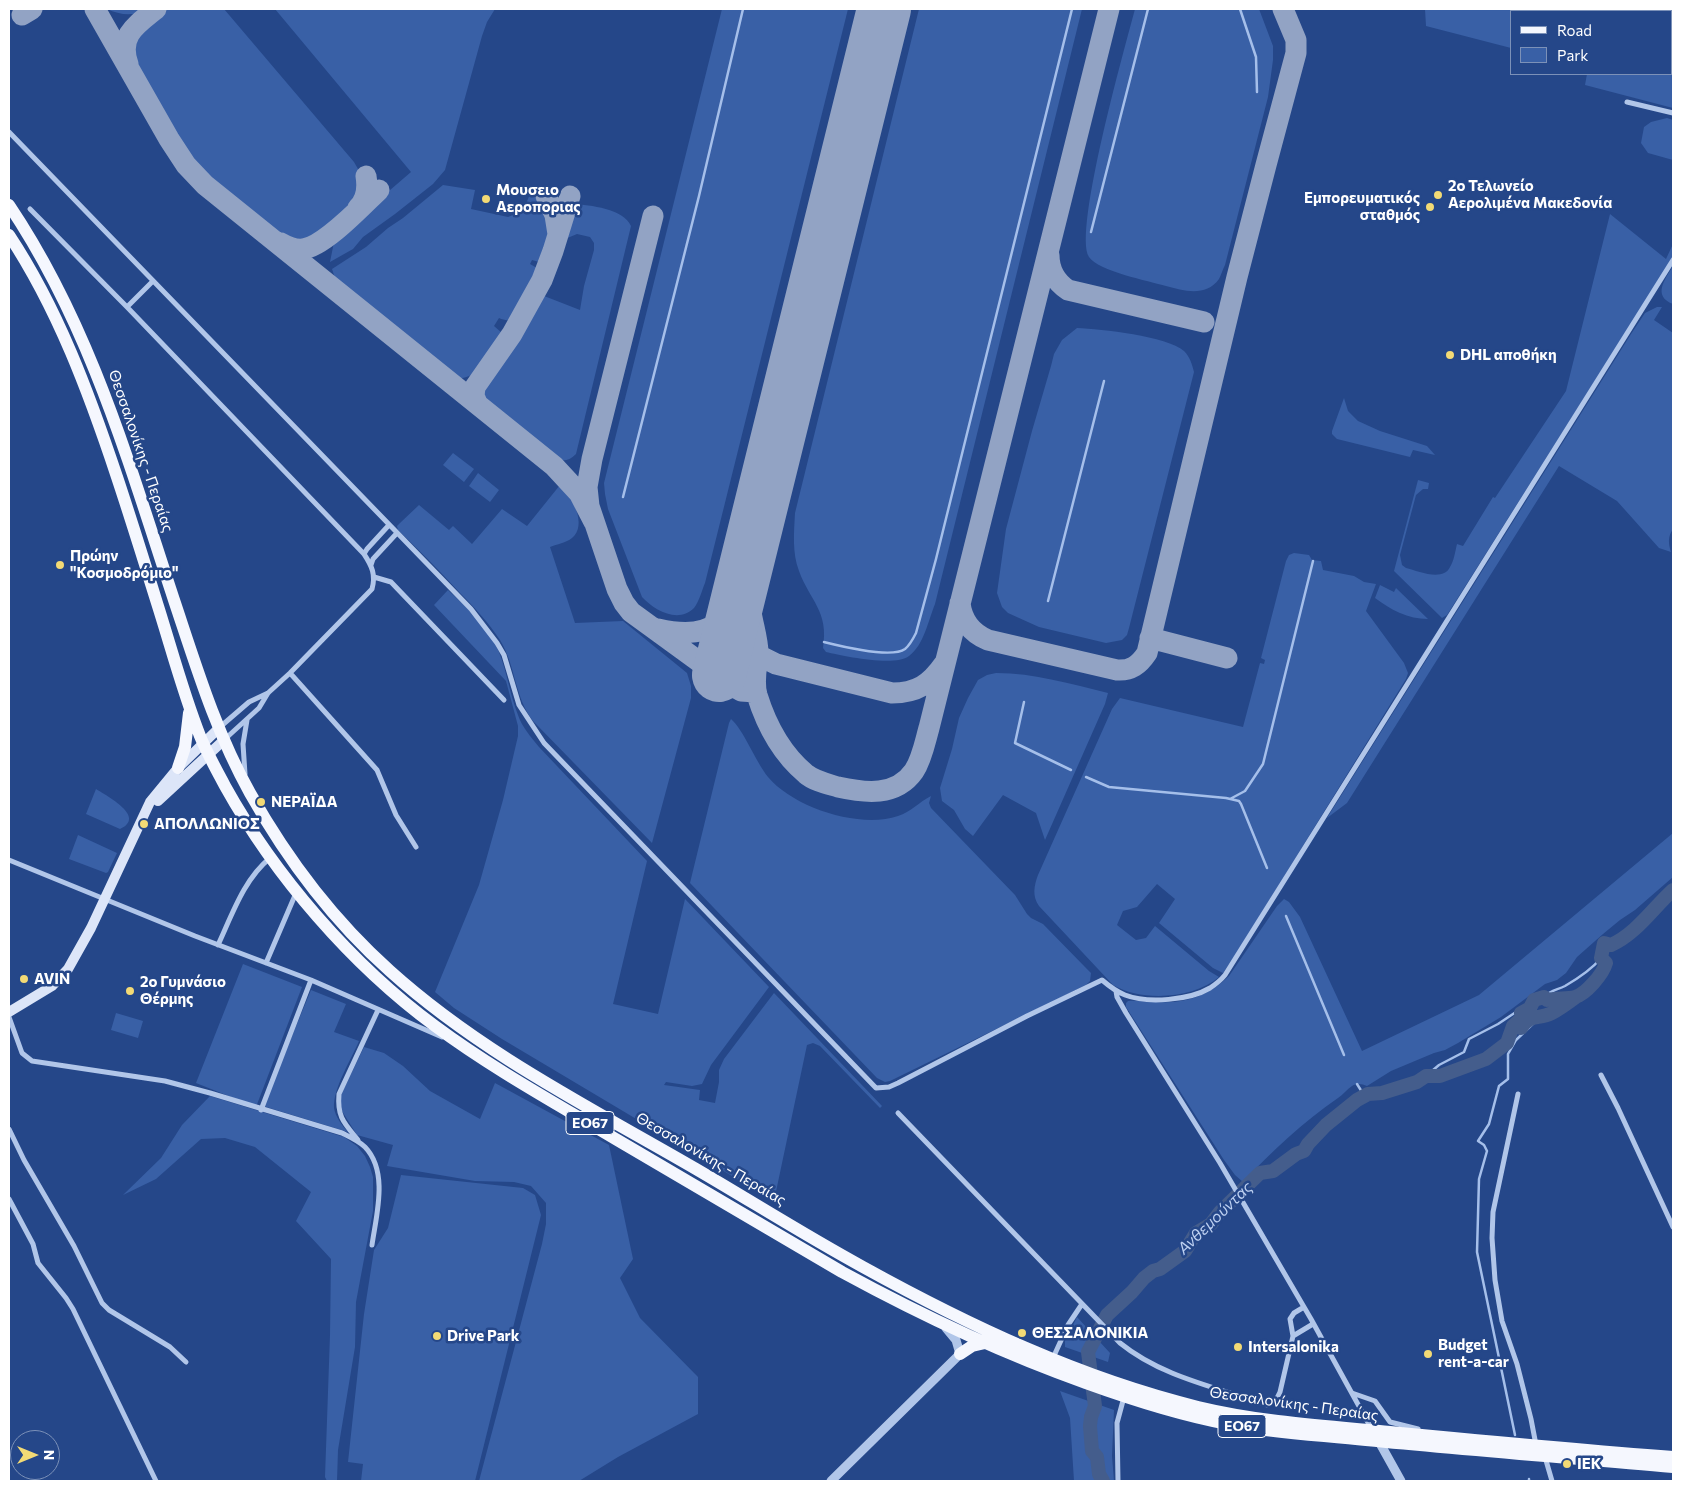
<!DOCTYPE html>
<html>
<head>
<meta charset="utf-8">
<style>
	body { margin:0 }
	#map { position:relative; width:1682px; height:1490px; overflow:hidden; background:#254789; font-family:Commissioner,sans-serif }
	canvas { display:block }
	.frame { position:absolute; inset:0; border:10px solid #fff; pointer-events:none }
	.legend { position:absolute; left:1510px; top:10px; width:162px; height:65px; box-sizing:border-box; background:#254789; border:1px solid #7c91b8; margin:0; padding:6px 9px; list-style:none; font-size:15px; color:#fff }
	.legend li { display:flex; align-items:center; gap:10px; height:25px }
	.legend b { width:25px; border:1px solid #7c91b8 }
	.north { position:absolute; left:10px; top:1430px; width:50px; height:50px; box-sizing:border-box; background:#254789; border:1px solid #7c91b8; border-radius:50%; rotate:90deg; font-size:14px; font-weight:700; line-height:20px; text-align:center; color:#fff }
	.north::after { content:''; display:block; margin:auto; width:18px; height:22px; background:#f3da75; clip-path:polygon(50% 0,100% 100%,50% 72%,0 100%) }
</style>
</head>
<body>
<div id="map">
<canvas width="1682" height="1490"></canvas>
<div class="frame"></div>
<ul class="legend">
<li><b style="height:6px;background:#f5f7fe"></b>Road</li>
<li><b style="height:14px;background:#3960a6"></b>Park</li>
</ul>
<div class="north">N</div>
</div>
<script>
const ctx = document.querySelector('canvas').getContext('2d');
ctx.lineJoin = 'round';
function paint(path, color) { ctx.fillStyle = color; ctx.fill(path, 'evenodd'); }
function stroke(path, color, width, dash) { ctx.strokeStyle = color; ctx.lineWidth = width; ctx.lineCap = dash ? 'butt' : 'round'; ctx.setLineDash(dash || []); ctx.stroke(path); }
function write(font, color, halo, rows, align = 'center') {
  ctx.font = font + ' Commissioner,sans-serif'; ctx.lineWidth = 5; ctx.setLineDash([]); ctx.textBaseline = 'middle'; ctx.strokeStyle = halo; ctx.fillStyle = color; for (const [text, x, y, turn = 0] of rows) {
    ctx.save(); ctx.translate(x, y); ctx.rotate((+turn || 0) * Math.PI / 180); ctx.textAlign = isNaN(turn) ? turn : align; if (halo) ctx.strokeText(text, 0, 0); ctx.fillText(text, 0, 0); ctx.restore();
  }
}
const green = new Path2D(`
	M107 9H146C134 17 120 15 107 9Z
	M164 9H224L354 162 358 169 361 185 359 194 350 209 312 239 297 241 280 235 201 171 188 156 137 68C126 37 144 27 164 9Z
	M275 9H495L487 22 482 36 445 170 433 184 395 214 363 237 353 249 330 262 334 242 339 234 411 172Z
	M722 9H848L705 583C702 590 699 602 694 608 678 624 654 610 642 597L608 509 605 494 604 483Z
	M919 9H1082L935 604C928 621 924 645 909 656 895 667 843 656 826 652L823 648C829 611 810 601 799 571 792 553 794 532 795 513Z
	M1135 9H1259L1273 46V60L1268 97 1225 265C1223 269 1221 275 1219 279 1206 297 1184 291 1166 286 1149 281 1098 271 1089 257 1073 231 1125 47 1135 9Z
	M1425 9H1542L1545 11H1511V48L1426 26Z
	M1634 9H1671V61L1673 62V108L1585 85 1587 74H1671V11H1632Z
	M1667 118 1673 120V160L1648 153 1641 143 1644 127 1651 122Z
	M443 185 475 190 471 209 508 217 523 211 530 194C539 198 540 205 544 213 555 235 551 240 542 261L539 262 532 260 530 264 537 268 538 275 517 314C512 322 506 321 499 318L494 326 502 333C504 346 485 367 474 374 469 376 464 378 459 379L342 285 335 278 332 269 366 247 388 228 403 218Z
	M573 204C590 205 624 209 631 226L576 454C570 460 566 461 559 460L478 395 480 387 518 331 539 294 580 310 584 286 594 250V243L590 237 577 234 565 239 561 236 567 216Z
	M1610 214 1666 259 1673 244V257L1447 615 1442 618 1394 571 1418 480 1429 483 1428 489H1423L1416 495 1400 555 1402 565 1406 568C1418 571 1443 582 1450 567 1454 561 1455 552 1457 544L1463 546 1493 497 1495 498 1566 391Z
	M1673 266V304C1652 296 1665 279 1673 266Z
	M1657 307H1662L1654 320 1673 333V529C1668 536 1668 543 1671 552L1659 548 1617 501 1559 466 1347 803 1327 818 1631 334 1645 313Z
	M1077 328C1101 329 1167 336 1184 351 1190 357 1192 364 1194 372L1129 628 1127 635 1122 640 1106 643 1039 627 1008 613 1002 607 997 593 1006 529 1032 431 1051 366 1054 354 1062 340Z
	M1344 398 1348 411 1358 421 1380 431 1427 446 1435 455 1413 450 1410 457 1337 439 1332 434V431Z
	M453 453 474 469 464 482 443 465Z
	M478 473 499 490 490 502 469 486Z
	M560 485C572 496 588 525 572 538 566 543 557 544 550 547L575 623 623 621 687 673 691 686V698L652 843 533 721C514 696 516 666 500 640 489 623 474 607 460 593 440 571 419 550 398 530L397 526 400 523 419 505 449 530 453 526 472 544 502 509 527 526Z
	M1294 553 1309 555 1312 560 1321 561 1323 570 1354 576 1364 582 1376 584 1366 611 1404 663 1408 673 1406 679 1236 954 1223 973 1213 968 1159 923 1175 899 1157 884 1137 907 1123 911 1117 925 1136 940 1146 938 1155 926 1209 971 1219 977C1193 999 1142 1002 1113 985L1039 906C1032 896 1034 886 1038 875L1112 709 1120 698 1243 727 1260 663 1264 664 1265 660 1261 658 1286 561 1289 555Z
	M1380 585 1394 592 1396 588 1428 619C1408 619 1391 610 1375 598Z
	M448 590C467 608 489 627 499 652 507 672 510 695 518 715 522 727 531 737 539 747L647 861 613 1004 658 1014 685 899 769 987 711 1065 702 1084 692 1086 666 1082 664 1085 700 1090 699 1100 715 1103 719 1082V1070L724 1059 774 993 882 1106 880 1108 820 1046 813 1043 807 1045 774 1201 502 1039 454 1008 435 992 479 885 503 800 518 736V726L506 681 434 605Z
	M996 673C1034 673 1071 684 1108 693L1105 704 1045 840 1036 813 1003 795 973 836 965 829 954 810 942 801 940 788 952 749 959 718 968 698 978 680 987 675Z
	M731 719C743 729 756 762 768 777 794 808 860 829 898 816 911 812 919 802 931 796L929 803 931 808 1015 895 1027 914 1031 918 1043 924 1085 967 1091 973 1090 981 1086 985 890 1081 885 1082 877 1078 690 883 729 723Z
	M96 789C107 796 147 817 120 829L86 814Z
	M1673 833V877L1635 910 1620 920 1603 934 1577 957 1566 973 1557 980 1545 984 1501 1017 1458 1043 1445 1050 1434 1053 1391 1071 1367 1086C1362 1084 1357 1083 1352 1086 1347 1089 1343 1095 1338 1098 1303 1122 1272 1151 1243 1182L1235 1175 1224 1160 1126 1007V1003L1128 1001C1138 1000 1147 1002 1156 1002 1184 1004 1209 996 1229 976L1277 906 1284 899 1289 902 1300 917 1362 1051 1479 995Z
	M78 835 117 853 108 872 106 873 69 859Z
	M243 964 302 987 256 1107 196 1083Z
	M311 990 346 1004 334 1032 359 1041C351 1060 333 1088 334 1108 335 1116 343 1127 348 1132L263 1106Z
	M116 1013 143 1021 138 1038 111 1030Z
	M364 1047 384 1053 403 1066 430 1091 480 1119 495 1083 609 1145 633 1259 620 1278 640 1318 698 1377V1414L618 1457 579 1481H479L542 1244 546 1224V1203L531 1186 514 1182 475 1181 387 1166 393 1145 357 1135 340 1108 341 1095Z
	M210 1096 344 1137 357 1146 365 1156 370 1167 373 1177V1211L356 1302 355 1347 338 1450 337 1481H327L325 1477 330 1335 331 1259 296 1221 311 1192 255 1147 225 1138 201 1139 156 1179 123 1195 161 1158 182 1125Z
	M401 1175 523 1188 535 1195 541 1215 475 1481H361L363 1464 348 1462 364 1314 374 1250 388 1228Z
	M1077 1317 1110 1353 1108 1362 1065 1347V1341Z
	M1060 1391 1114 1410 1112 1456 1114 1481H1074L1070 1418Z`);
const stream = new Path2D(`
	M1240 9 1256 57 1257 92
	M1091 232 1148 9
	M623 497 699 196 743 9
	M1048 601 1104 381
	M824 642C840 646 891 659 905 649 910 645 913 639 916 633L936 559 1072 9
	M1024 702 1015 743 1071 770
	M1086 777 1109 787 1226 798 1239 801 1241 804 1267 868
	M1230 799 1245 791 1263 764 1313 561
	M1286 916 1344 1055
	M1544 997C1550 990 1557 990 1565 986 1577 979 1592 969 1601 958
	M1426 1076 1439 1065 1464 1052 1469 1039 1498 1024 1534 1000
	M1357 1084 1362 1092 1368 1094
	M1515 1435 1477 1252 1479 1179 1487 1151 1484 1145 1478 1141 1489 1124 1499 1086 1508 1079V1054L1516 1040 1540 1017
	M1529 1479V1481`);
const river = new Path2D(`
	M1521 1028C1531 1013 1538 1020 1552 1013 1560 1009 1568 1003 1576 997
	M1103 1481 1099 1474 1097 1457 1092 1451 1090 1426 1091 1417 1095 1406 1088 1352 1107 1315 1132 1292 1144 1278 1153 1271 1160 1269 1185 1251 1196 1233 1211 1224 1220 1212 1260 1173 1273 1171 1296 1154 1304 1151 1308 1144 1326 1125 1357 1100 1368 1094 1382 1093 1417 1082 1426 1076H1440L1486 1059 1507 1043 1513 1026 1522 1018 1521 1013 1530 1008 1534 1000 1544 997 1547 1000C1557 998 1567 999 1575 997 1586 994 1603 974 1606 963L1601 958 1604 943 1611 945C1636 934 1653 908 1673 890`);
const taxiway = new Path2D(`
	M95 9 169 139 186 165 205 185 554 466 579 493 594 522
	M22 15 32 9
	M128 64C118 36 136 25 156 9
	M546 196 555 215 558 234
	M358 208C367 199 368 188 366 176
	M653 216 592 459 587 487 589 506 617 589 624 603 631 612 734 687 741 691 756 692
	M281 243C288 247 295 250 303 249 324 247 363 205 379 190
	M1049 255C1049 271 1056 282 1068 290L1204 322
	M477 403 474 396 475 387 512 334 542 280 553 251 570 196
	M752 540C750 564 749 588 751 612 753 625 758 640 758 653 757 667 753 681 757 695 766 724 782 754 806 774 814 781 828 784 838 787 865 793 896 797 914 771 922 759 925 742 929 728L1109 9
	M960 603C962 621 971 633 988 640L1117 670C1131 671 1139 665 1147 653L1237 277 1266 165 1296 53V40L1283 9
	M658 629C693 637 717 633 737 602
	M1150 638 1227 658
	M758 652 762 657 776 664 892 693C917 693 930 684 944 664`);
const runway = new Path2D(`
	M719 675 884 9`);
const minor = new Path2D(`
	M1627 102 1673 113
	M9 132 471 609 497 643 504 655 519 705 544 743 876 1088 889 1087 898 1083 1027 1016 1102 980C1109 986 1117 992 1125 995 1148 1004 1190 1000 1210 988 1216 984 1221 980 1225 975L1673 260
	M30 209 127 307 364 554C372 566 376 575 372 589L290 673 268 693 259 708 225 739
	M127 307 153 281
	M364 554 367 549 389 525
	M371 565 373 559 397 533
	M374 577 391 582 504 700
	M290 673 377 770 396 815 416 847
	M220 727 249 702 268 693
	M245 774 243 744 247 720
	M9 860 195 936 311 980 442 1037
	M218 945C232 915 244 879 270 858
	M266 963 296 893
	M1116 991 1117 997 1126 1013 1220 1163 1311 1319 1371 1428
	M9 1017 22 1053 32 1061 165 1081 210 1093 342 1133C350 1137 359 1141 365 1147 389 1172 376 1216 372 1245
	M1601 1075 1618 1108 1673 1227
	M1518 1094 1493 1212 1492 1238 1495 1280 1502 1321 1517 1364 1531 1419 1536 1445
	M261 1110 311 980
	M898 1113 1120 1343C1162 1377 1216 1387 1267 1405L1275 1402 1280 1392 1293 1336 1313 1324
	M9 1129 24 1160 74 1246 102 1303 109 1310 170 1347 186 1362
	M358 1140C344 1123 337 1117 339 1094L378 1010
	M9 1199 33 1244 38 1263 66 1298 73 1309 156 1481
	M1293 1336 1290 1319 1294 1313 1304 1307
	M1053 1358 1068 1325 1082 1304
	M1352 1393 1375 1401 1390 1422 1418 1429
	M1545 1457 1552 1481
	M1118 1481 1117 1423 1124 1397`);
const tertiary = new Path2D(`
	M1377 1438 1401 1481
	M831 1481 960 1354 956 1340 946 1328`);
const secondary = new Path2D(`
	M158 801 223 741
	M9 1012 52 986 68 969 91 928 150 802 178 768 218 729`);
const primary = new Path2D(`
	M9 205C91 327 129 464 175 603 197 669 216 732 250 793 287 859 334 921 390 971 481 1053 591 1108 696 1169 751 1201 806 1236 863 1267 968 1325 1080 1378 1198 1407 1260 1422 1326 1426 1390 1432 1484 1441 1579 1450 1673 1457
	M9 235C58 309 89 393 117 477 131 519 144 561 157 603 171 647 183 693 200 736 207 753 216 769 225 786 275 876 352 965 435 1026 493 1069 557 1104 619 1141 693 1184 767 1228 842 1272 921 1315 1001 1353 1086 1383 1133 1400 1180 1415 1228 1424 1273 1433 1320 1435 1366 1440 1468 1450 1571 1458 1673 1467
	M178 768 185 747 189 713
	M960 1354 972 1346 985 1343`);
const markers = [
	[1438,195,5,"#f3da75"],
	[486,199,5,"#f3da75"],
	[1430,207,5,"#f3da75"],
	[1450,355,5,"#f3da75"],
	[60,565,5,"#f3da75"],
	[261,802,5,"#f3da75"],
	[144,824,5,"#f3da75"],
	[24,979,5,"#f3da75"],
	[130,991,5,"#f3da75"],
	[1022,1333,5,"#f3da75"],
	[437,1336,5,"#f3da75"],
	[1238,1347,5,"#f3da75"],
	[1428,1354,5,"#f3da75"],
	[1567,1464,5,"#f3da75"]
];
const shields = [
	[590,1123,48],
	[1242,1426,48]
];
const shieldNames = [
	["ΕΟ67",590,1123],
	["ΕΟ67",1242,1426]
];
const poiNames = [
	["2ο Τελωνείο",1448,186],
	["Αερολιμένα Μακεδονία",1448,203],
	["Μουσειο",496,190],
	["Αεροποριας",496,207],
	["Εμπορευματικός",1420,198,"right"],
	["σταθμός",1420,215,"right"],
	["DHL αποθήκη",1460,355],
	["Πρώην",70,556],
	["\"Κοσμοδρόμιο\"",70,573],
	["ΝΕΡΑΪΔΑ",271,802],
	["ΑΠΟΛΛΩΝΙΟΣ",154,824],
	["AVIN",34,979],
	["2ο Γυμνάσιο",140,982],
	["Θέρμης",140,999],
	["ΘΕΣΣΑΛΟΝΙΚΙΑ",1032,1333],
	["Drive Park",447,1336],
	["Budget",1438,1345],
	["rent-a-car",1438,1362],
	["Intersalonika",1248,1347],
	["ΙΕΚ",1577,1464]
];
const streetNames = [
	["Θεσσαλονίκης - Περαίας",141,451,71],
	["Θεσσαλονίκης - Περαίας",711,1159,30],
	["Θεσσαλονίκης - Περαίας",1294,1404,8]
];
const waterNames = [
	["Ανθεμούντας",1215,1218,-44]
];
paint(green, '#3960a6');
stroke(stream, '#a5bfea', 2.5);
stroke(river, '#445d8c', 14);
stroke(taxiway, '#92a3c4', 21);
stroke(runway, '#92a3c4', 54);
stroke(minor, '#b1c6e9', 5);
stroke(tertiary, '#b1c6e9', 9);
stroke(secondary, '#dce5f8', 10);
stroke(primary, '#f5f7fe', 12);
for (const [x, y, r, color] of markers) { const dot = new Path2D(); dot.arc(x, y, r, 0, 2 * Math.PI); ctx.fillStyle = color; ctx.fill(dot); stroke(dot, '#254789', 2); }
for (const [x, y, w] of shields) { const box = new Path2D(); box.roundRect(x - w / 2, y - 11.5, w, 23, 4); ctx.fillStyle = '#254789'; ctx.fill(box); stroke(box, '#fff', 1); }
write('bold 14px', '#fff', null, shieldNames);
write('bold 15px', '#fff', '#254789', poiNames, 'left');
write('15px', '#fff', '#254789', streetNames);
write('italic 16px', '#bdd0f1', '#254789', waterNames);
</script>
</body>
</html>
